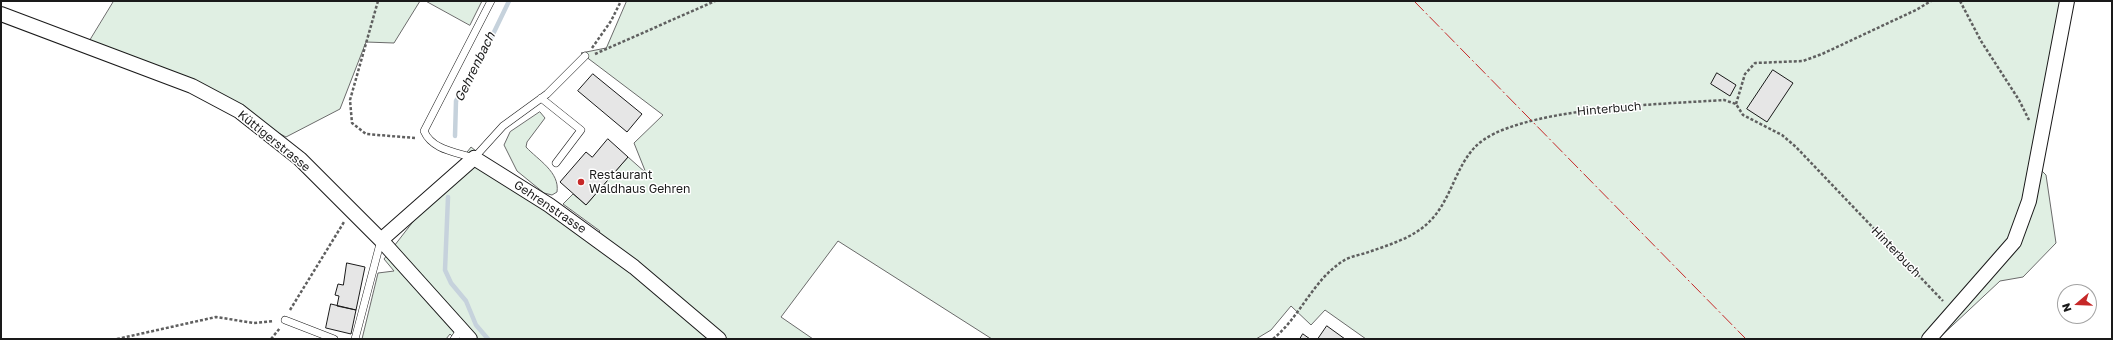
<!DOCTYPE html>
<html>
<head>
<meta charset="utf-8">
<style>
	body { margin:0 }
	#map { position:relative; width:2113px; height:340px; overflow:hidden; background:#fff; font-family:"Golos Text",sans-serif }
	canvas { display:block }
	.frame { position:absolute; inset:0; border:2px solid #1a1a1a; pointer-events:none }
	.north { position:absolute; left:2057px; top:284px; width:40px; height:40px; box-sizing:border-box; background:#fff; border:1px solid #a3a3a3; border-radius:50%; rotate:251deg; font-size:11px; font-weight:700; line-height:16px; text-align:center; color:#1a1a1a }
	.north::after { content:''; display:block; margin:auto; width:14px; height:18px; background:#c62828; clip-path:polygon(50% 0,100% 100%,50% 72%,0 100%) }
</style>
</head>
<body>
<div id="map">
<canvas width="2113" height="340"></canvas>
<div class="frame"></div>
<div class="north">N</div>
</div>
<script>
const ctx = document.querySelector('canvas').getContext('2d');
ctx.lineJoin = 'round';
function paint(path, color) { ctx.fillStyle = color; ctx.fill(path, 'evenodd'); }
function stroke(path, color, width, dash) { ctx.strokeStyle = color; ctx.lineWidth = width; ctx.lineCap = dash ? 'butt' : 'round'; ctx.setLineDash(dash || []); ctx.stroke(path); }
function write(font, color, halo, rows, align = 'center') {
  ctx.font = font + ' "Golos Text",sans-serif'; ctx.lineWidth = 3; ctx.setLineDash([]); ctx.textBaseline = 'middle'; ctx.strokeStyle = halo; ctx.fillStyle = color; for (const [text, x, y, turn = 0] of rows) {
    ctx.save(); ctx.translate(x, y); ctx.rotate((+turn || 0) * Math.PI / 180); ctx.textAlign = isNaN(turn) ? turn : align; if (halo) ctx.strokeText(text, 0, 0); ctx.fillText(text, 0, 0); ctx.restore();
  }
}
const green = new Path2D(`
	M114 1H420L394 43 366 42 340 109 286 137 155 69 86 47Z
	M426 1H482L470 25Z
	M627 1H2060L2057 33 2032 161 2046 175 2056 243 2023 277 2000 281 1938 339H1366L1325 310 1311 325 1291 306 1271 330 1256 339H992L838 241 781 317 813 339H455L450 334 446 339H362L378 273 394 271 384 259 471 147 590 243 600 231 563 204 573 194 586 205 628 157 646 173 634 143 663 115 581 53 606 48Z
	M540 112 545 118 527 142 526 147C538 160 560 172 557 192L552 195 544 193 517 171 504 145 510 132Z`);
const stream = new Path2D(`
	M455 136 456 101 482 57 509 1
	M448 197 445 270 451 283 466 301 476 325 488 339`);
const building = new Path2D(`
	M1773 70 1793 83 1767 122 1747 109Z
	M1717 73 1736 85 1730 96 1711 84Z
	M593 74 642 114 627 132 578 91Z
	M608 139 628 157 586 205 560 182 586 152 592 157Z
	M347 263 365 267 356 310 337 306 339 296 335 295 338 284 343 285Z
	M331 304 356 310 351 334 326 328Z
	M1327 326 1345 339H1318Z
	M1303 334 1310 339H1300Z`);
const path = new Path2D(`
	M378 1 350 100 352 123 366 134 415 138
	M1960 1 1981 41 2019 100 2029 120
	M592 48 611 21 621 1
	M595 54 715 1
	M1736 104 1745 74 1755 63 1803 61 1822 54 1916 10 1931 1
	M290 310 344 222
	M117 339 216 317 254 323 274 321
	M271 339 280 328
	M1273 339C1300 317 1313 280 1343 261 1349 257 1358 255 1366 253 1388 245 1414 238 1430 221 1451 200 1455 168 1475 147 1513 107 1668 104 1724 100L1736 104 1743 115 1782 135 1796 147 1943 301`);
const lane = new Path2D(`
	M491 1 424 131C432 150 456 152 474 158L503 126 547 94 585 56
	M541 98 581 130 556 163
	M285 320 334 339
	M355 339 381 240
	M454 339 461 329`);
const street = new Path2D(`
	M1 14 192 86 239 111 300 159 381 240 470 339
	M381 240 474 158 549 205 634 267 719 339
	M1929 339 2014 242 2029 201 2067 1`);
const power = new Path2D(`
	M1414 1 1746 339`);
const markers = [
	[581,182,4,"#c62828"]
];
const streetNames = [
	["Hinterbuch",1609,109,-5],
	["Küttigerstrasse",274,141,39],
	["Gehrenstrasse",550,207,34],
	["Hinterbuch",1896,252,46]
];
const poiNames = [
	["Restaurant",589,175],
	["Waldhaus Gehren",589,189]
];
const waterNames = [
	["Gehrenbach",475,67,-64]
];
paint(green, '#e0efe3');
stroke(green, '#6a6a6a', 1);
stroke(stream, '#c6d2dc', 4.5);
paint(building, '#e6e6e6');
stroke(building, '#1a1a1a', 1);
stroke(lane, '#1a1a1a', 8);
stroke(street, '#1a1a1a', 16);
stroke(path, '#5f5f5f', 2.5, [3, 2]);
stroke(lane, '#fff', 7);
stroke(street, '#fff', 14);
stroke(power, '#c62828', 1, [14, 3, 2, 3]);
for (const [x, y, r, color] of markers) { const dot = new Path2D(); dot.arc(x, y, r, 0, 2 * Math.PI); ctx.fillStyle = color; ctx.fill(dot); stroke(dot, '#fff', 1.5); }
write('12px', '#1a1a1a', '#fff', streetNames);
write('12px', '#1a1a1a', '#fff', poiNames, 'left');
write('italic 13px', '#1a1a1a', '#fff', waterNames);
</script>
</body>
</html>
